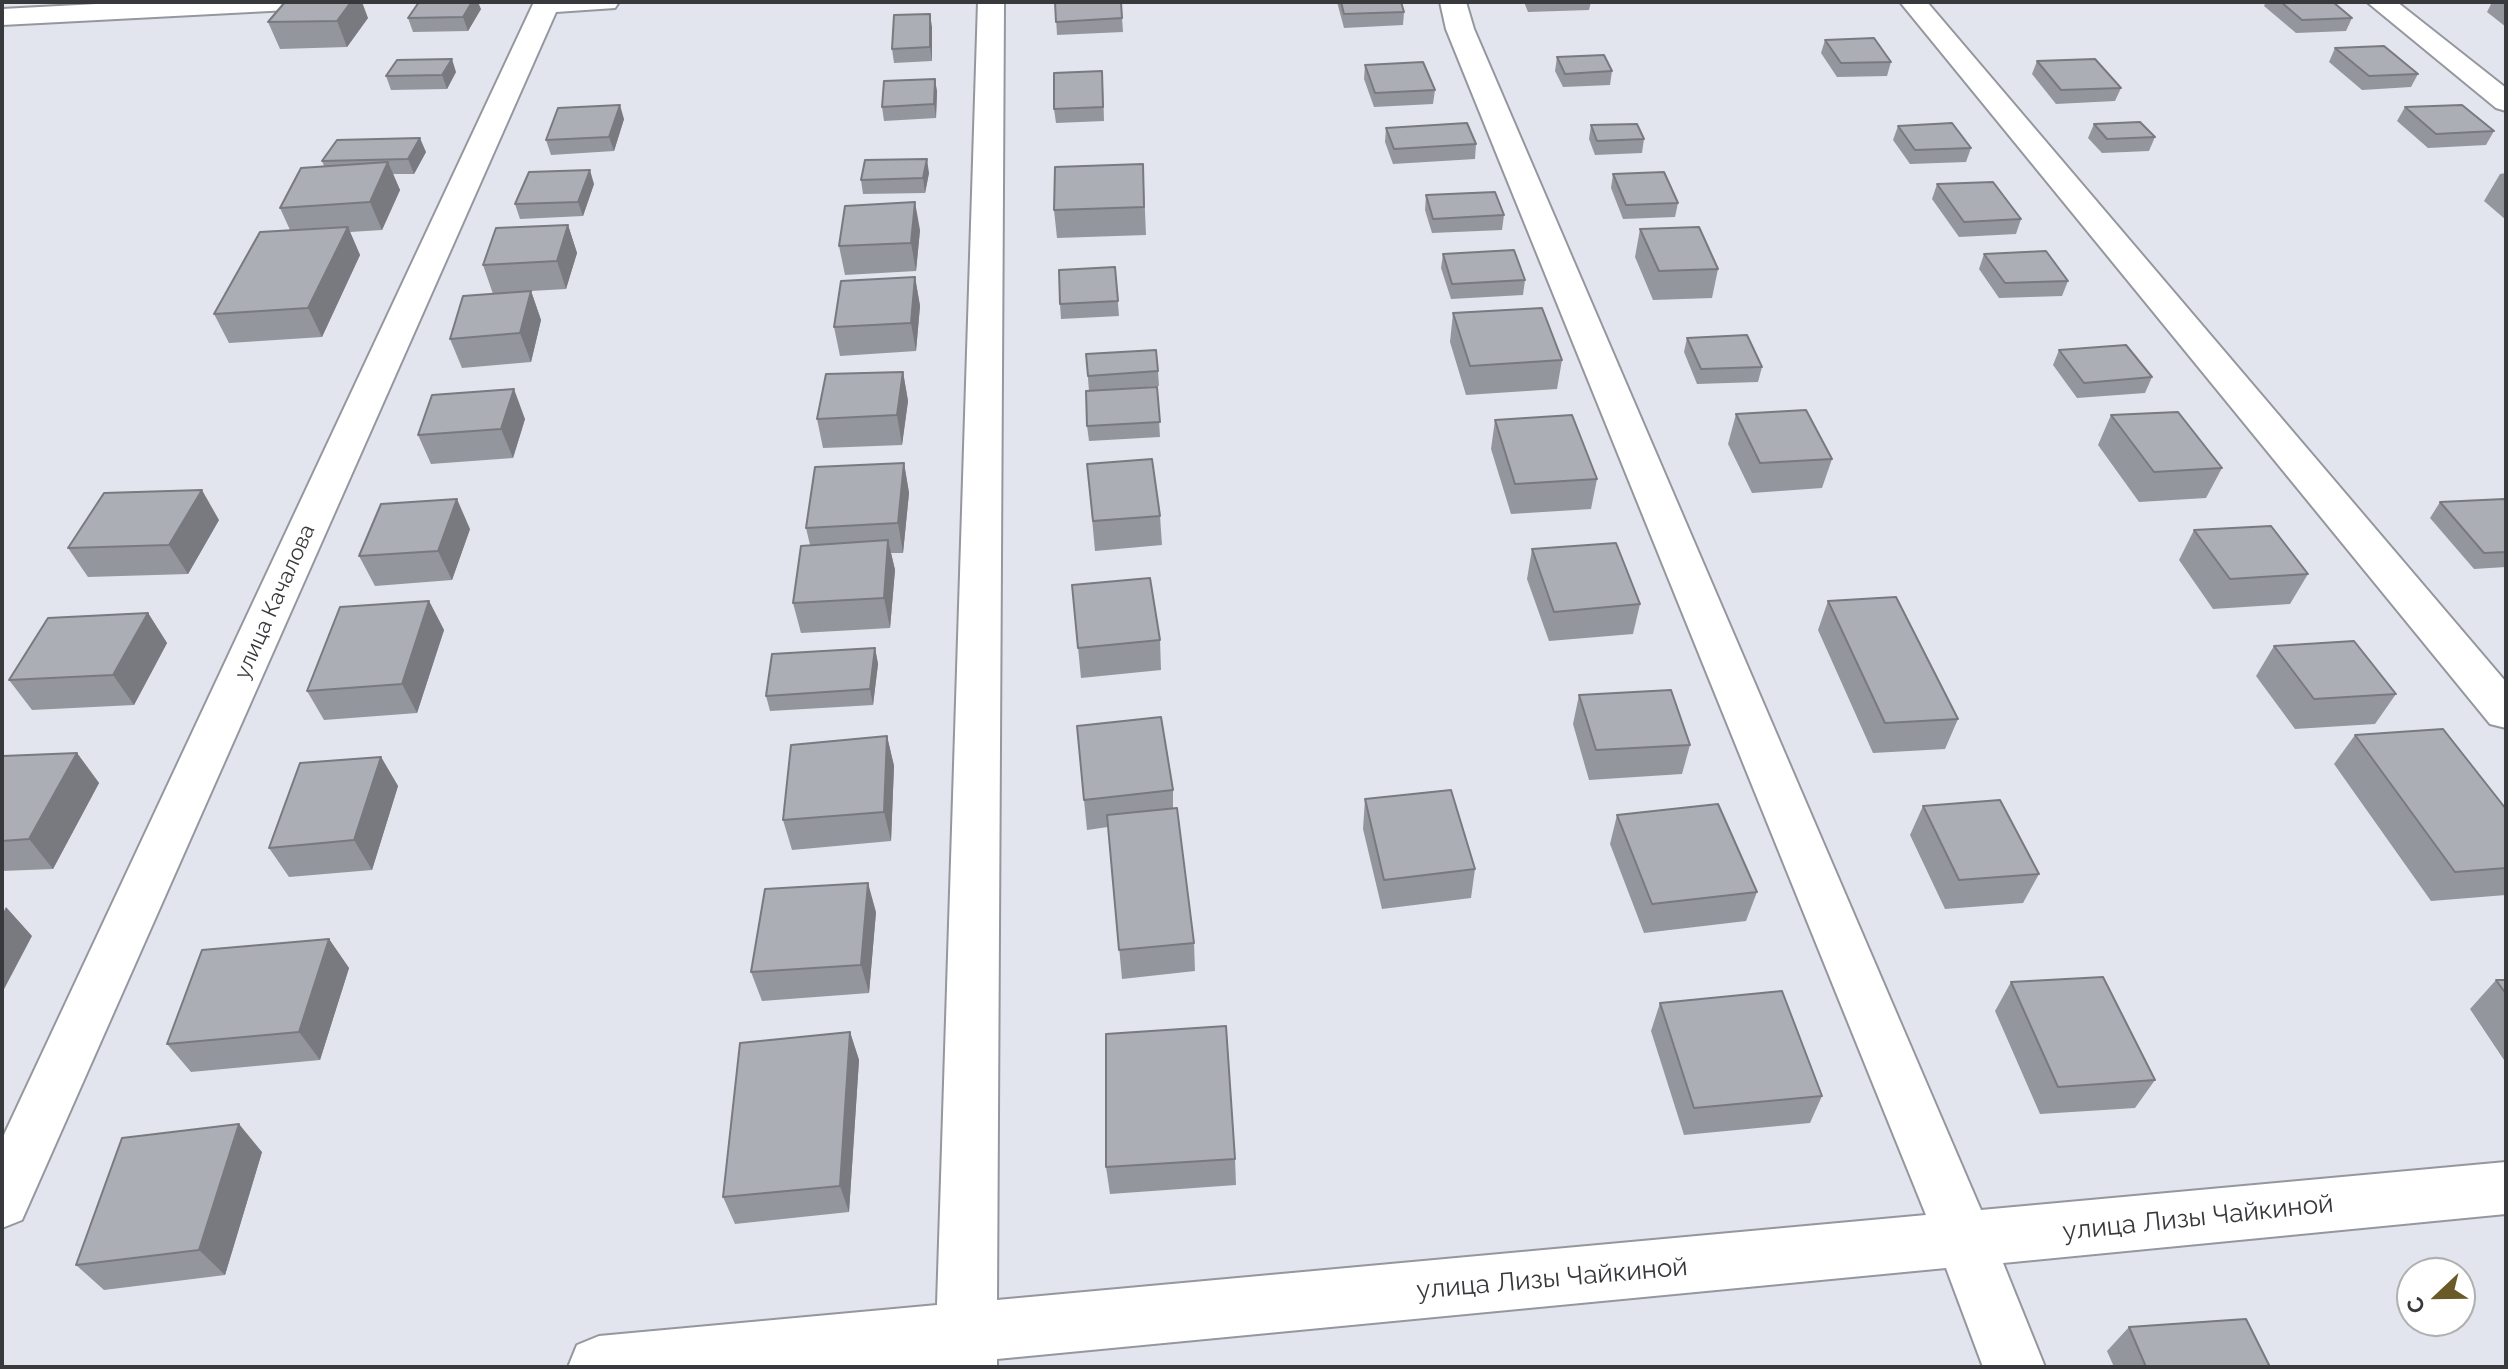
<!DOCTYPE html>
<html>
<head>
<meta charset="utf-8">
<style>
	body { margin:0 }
	#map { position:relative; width:2508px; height:1369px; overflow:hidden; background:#e2e5ed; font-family:Raleway,sans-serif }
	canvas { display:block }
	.frame { position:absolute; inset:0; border:4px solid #38393c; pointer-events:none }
	.north { position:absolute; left:2396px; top:1257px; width:80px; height:80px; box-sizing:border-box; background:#fff; border:2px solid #afb0b1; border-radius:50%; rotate:248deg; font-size:22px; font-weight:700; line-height:32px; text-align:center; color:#38393c }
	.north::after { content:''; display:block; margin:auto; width:28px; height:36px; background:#6a5a28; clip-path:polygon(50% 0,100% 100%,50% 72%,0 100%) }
</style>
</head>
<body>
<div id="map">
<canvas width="2508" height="1369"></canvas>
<div class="frame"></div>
<div class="north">С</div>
</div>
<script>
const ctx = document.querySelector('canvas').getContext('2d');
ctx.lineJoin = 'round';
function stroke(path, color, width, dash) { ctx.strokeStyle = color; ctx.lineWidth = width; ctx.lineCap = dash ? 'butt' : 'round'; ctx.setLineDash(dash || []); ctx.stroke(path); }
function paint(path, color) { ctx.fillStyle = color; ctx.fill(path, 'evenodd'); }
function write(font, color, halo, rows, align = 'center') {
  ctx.font = font + ' Raleway,sans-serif'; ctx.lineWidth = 7; ctx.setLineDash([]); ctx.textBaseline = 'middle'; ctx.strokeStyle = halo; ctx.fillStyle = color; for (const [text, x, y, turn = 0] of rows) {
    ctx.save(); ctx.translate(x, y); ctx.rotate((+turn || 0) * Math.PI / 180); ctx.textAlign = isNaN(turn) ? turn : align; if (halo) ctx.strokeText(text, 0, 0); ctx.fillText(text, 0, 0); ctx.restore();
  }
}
const street = new Path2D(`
	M134 2H302L298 8 289 10 2 25V9Z
	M534 2H619L615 8 556 12 22 1220 2 1228V1139Z
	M978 2H1004L997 1300 1926 1215 1446 29 1440 2H1466L1474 29 1981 1210 2506 1162V1214L2003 1263 2045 1367H1983L1946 1268 997 1359V1367H568L577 1345 599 1336 937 1305Z
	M1900 2H1927L2506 682V728L2490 724Z
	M2367 2H2397L2506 88V111L2496 108Z`);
const wall = new Path2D(`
	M1055 2H1121L1123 32 1057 35Z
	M1337 2H1401L1404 12 1403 25 1344 28Z
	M1524 2H1591L1589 10 1528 12Z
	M1786 2H1836L1788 4Z
	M2266 2H2333L2352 18 2346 31 2296 33 2264 6Z
	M2492 2H2506V27L2487 12Z
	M481 9 468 31 413 32 408 18Z
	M368 18 347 47 280 49 268 22Z
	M932 27V61L894 63 892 49Z
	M1825 40 1891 62 1887 76 1837 77 1821 53Z
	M2335 48 2418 74 2411 87 2362 90 2329 62Z
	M1557 57 1612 71 1610 85 1563 87 1555 71Z
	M2037 61 2121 88 2115 101 2056 104 2032 74Z
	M1365 65 1435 90 1433 104 1374 107 1364 79Z
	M456 72 447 89 391 90 386 76Z
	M935 79 937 92 936 118 884 121 882 107Z
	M1103 85 1104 121 1056 123 1054 109Z
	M2405 107 2494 131 2486 145 2428 148 2397 121Z
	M624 119 614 151 551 155 546 140Z
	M2094 124 2155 137 2149 151 2102 153 2088 138Z
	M1591 125 1644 139 1642 153 1595 155 1589 139Z
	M1898 126 1971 148 1966 162 1910 164 1893 140Z
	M1386 128 1476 144 1475 159 1393 164 1385 142Z
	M426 152 414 174H393L400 190 382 230 350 232 360 255 322 337 229 343 214 314 290 230 280 208 324 166 322 161Z
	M1143 164 1146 235 1057 238 1054 210Z
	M929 173 925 193 863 194 861 180Z
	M2506 173V220L2484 201 2500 174Z
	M1613 174 1678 203 1675 217 1623 219 1611 188Z
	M594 184 583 216 520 219 515 204Z
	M1937 184 2021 219 2016 234 1959 237 1932 199Z
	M1426 195 1504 215 1502 230 1432 233 1425 210Z
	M568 225 577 253 566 289 531 291 541 320 531 362 462 368 450 339 493 294 483 265Z
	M1640 229 1718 269 1712 298 1653 300 1635 257Z
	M920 230 916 271 845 275 839 246Z
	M1443 254 1525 280 1523 295 1451 299 1441 268Z
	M1984 254 2068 281 2062 296 1999 298 1979 269Z
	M1115 267 1119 316 1061 319 1060 304Z
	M915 277 920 306 916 351 840 356 834 327Z
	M1453 313 1562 360 1557 389 1466 395 1450 342Z
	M1687 338 1762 367 1758 382 1697 384 1684 352Z
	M2059 350 2152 377 2145 393 2077 398 2053 365Z
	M1086 354 1158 371 1159 386 1121 389 1157 387 1160 437 1089 441 1087 426 1089 391Z
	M903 372 908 401 902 445 823 448 817 419Z
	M1736 414 1832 459 1822 488 1752 493 1728 444Z
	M2111 415 2222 468 2206 498 2139 502 2098 445Z
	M525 419 513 458 431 464 418 435Z
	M1495 420 1597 479 1591 509 1511 514 1491 449Z
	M904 463 909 493 903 553H891L895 570 890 628 801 633 793 603 810 545 806 528Z
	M1087 464 1160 516 1162 545 1095 551Z
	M2506 501V567L2474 569 2430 518 2440 502Z
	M219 520 188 574 88 577 68 548Z
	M470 529 452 580 375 586 359 556Z
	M2194 530 2308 574 2290 604 2213 609 2179 560Z
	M1532 549 1640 604 1633 634 1549 641 1527 579Z
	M1072 585 1160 640 1161 670 1081 678Z
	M429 601 444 630 417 713 324 720 307 691Z
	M1828 601 1958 719 1945 749 1873 753 1818 630Z
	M148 613 167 643 134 705 32 710 9 680Z
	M2274 646 2396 694 2375 724 2295 729 2256 676Z
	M875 648 878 664 873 705 770 711 766 696Z
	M1579 695 1690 745 1682 774 1589 780 1573 724Z
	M2355 735 2506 809V895L2431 901 2334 764Z
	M887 736 894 766 891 841 792 850 783 820Z
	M77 753 99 783 53 869 2 871V757Z
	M381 757 398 786 372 870 289 877 269 848Z
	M1173 790V808L1194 943 1195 971 1122 979 1108 827 1087 830 1084 800Z
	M1365 799 1475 869 1471 898 1382 909 1363 829Z
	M1923 806 2039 874 2023 903 1945 909 1910 835Z
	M1617 815 1757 892 1746 921 1644 933 1610 844Z
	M876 912 869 993 762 1001 751 972Z
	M329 939 349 968 320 1060 191 1072 167 1044Z
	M2496 980H2506V1063L2470 1009Z
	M2011 982 2155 1080 2135 1108 2040 1114 1995 1011Z
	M1660 1003 1822 1096 1810 1123 1684 1135 1651 1031Z
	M850 1032 859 1060 849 1212 735 1224 723 1197Z
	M262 1152 225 1275 104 1290 76 1265Z
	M1235 1159 1236 1185 1110 1194 1106 1167Z
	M2129 1327 2270 1367H2114L2107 1351Z`);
const shadedWall = new Path2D(`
	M351 2H362L368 18 347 47 337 21Z
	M472 2H478L481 9 468 31 463 17Z
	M930 14 932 27V61L930 47Z
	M452 59 456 72 447 89 442 75Z
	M935 79 937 92 936 118 934 104Z
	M620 105 624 119 614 151 609 137Z
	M420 138 426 152 414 174 408 159Z
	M927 159 929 173 925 193 923 178Z
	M388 162 400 190 382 230 370 202Z
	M590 170 594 184 583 216 578 202Z
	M915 202 920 230 916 271 911 243Z
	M568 225 577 253 566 289 557 261Z
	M348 227 360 255 322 337 308 308Z
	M915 277 920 306 916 351 911 323Z
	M531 291 541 320 531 362 520 333Z
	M903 372 908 401 902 445 897 415Z
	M514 389 525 419 513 458 501 429Z
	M904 463 909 493 903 553 898 523Z
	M202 490 219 520 188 574 169 545Z
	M457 499 470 529 452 580 438 551Z
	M888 540 895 570 890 628 884 598Z
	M429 601 444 630 417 713 402 684Z
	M148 613 167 643 134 705 113 675Z
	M875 648 878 664 873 705 870 689Z
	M887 736 894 766 891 841 884 812Z
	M77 753 99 783 53 869 29 839Z
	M381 757 398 786 372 870 354 840Z
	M868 883 876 912 869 993 861 965Z
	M6 907 32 936 2 993V915Z
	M329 939 349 968 320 1060 299 1032Z
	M850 1032 859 1060 849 1212 840 1186Z
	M239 1124 262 1152 225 1275 199 1250Z`);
const building = new Path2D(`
	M285 2H351L337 21 268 22Z
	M419 2H472L463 17 408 18Z
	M1055 2H1121L1122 18 1056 22Z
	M1341 2H1401L1404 12 1344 14Z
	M2281 2H2333L2352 18 2302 20Z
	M930 14V47L892 49 894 15Z
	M1874 38 1891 62 1841 63 1825 40Z
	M2384 46 2418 74 2369 76 2335 48Z
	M1604 55 1612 71 1565 74 1557 57Z
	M452 59 442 75 386 76 397 60Z
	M2095 59 2121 88 2061 90 2037 61Z
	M1423 62 1435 90 1375 93 1365 65Z
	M1102 71 1103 107 1054 109V73Z
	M935 79 934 104 882 107 884 81Z
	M620 105 609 137 546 140 558 108Z
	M2462 105 2494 131 2436 134 2405 107Z
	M2140 122 2155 137 2107 139 2094 124Z
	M1467 123 1476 144 1394 149 1386 128Z
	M1952 123 1971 148 1915 150 1898 126Z
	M1637 124 1644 139 1597 141 1591 125Z
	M420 138 408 159 322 161 337 140Z
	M927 159 923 178 861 180 865 160Z
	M388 162 370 202 280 208 301 168Z
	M1143 164 1144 207 1054 210 1055 167Z
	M590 170 578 202 515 204 529 172Z
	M1664 172 1678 203 1626 205 1613 174Z
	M1993 182 2021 219 1964 222 1937 184Z
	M1495 192 1504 215 1433 219 1426 195Z
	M915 202 911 243 839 246 845 206Z
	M568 225 557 261 483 265 496 228Z
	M348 227 308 308 214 314 260 232Z
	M1699 227 1718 269 1659 271 1640 229Z
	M1514 250 1525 280 1452 284 1443 254Z
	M2046 251 2068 281 2005 283 1984 254Z
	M1115 267 1118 301 1060 304 1059 270Z
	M915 277 911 323 834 327 841 281Z
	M531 291 520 333 450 339 463 296Z
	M1542 308 1562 360 1470 366 1453 313Z
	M1747 335 1762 367 1701 369 1687 338Z
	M2126 345 2152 377 2084 383 2059 350Z
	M1156 350 1158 371 1088 376 1086 354Z
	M903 372 897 415 817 419 826 374Z
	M1157 387 1160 422 1087 426 1086 391Z
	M514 389 501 429 418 435 432 395Z
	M1806 410 1832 459 1760 463 1736 414Z
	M2178 412 2222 468 2154 472 2111 415Z
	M1572 415 1597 479 1515 484 1495 420Z
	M1152 459 1160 516 1093 521 1087 464Z
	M904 463 898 523 806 528 815 467Z
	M202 490 169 545 68 548 104 493Z
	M457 499 438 551 359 556 381 504Z
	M2504 499 2506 501V552L2484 553 2440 502Z
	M2271 526 2308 574 2230 579 2194 530Z
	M888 540 884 598 793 603 801 546Z
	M1616 543 1640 604 1554 612 1532 549Z
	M1150 578 1160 640 1078 648 1072 585Z
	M1896 597 1958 719 1885 723 1828 601Z
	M429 601 402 684 307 691 340 607Z
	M148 613 113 675 9 680 48 618Z
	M2354 641 2396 694 2314 699 2274 646Z
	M875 648 870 689 766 696 772 654Z
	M1671 690 1690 745 1596 750 1579 695Z
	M1161 717 1173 790 1084 800 1077 726Z
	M2443 729 2506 809V868L2455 872 2355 735Z
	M887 736 884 812 783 820 791 745Z
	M77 753 29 839 2 841 3 756Z
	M381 757 354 840 269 848 300 763Z
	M1451 790 1475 869 1384 880 1365 799Z
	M2000 800 2039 874 1959 880 1923 806Z
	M1718 804 1757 892 1652 904 1617 815Z
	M1177 808 1194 943 1119 950 1107 815Z
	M868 883 861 965 751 972 765 889Z
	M329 939 299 1032 167 1044 202 950Z
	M2103 977 2155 1080 2058 1087 2011 982Z
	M2496 980H2506V994Z
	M1782 991 1822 1096 1694 1108 1660 1003Z
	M1226 1026 1235 1159 1106 1167V1034Z
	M850 1032 840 1186 723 1197 740 1043Z
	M239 1124 199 1250 76 1265 122 1138Z
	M2246 1319 2270 1367H2146L2129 1327Z`);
const streetNames = [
	["улица Качалова",275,602,-66]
];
const nearStreetnames = [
	["улица Лизы Чайкиной",2198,1218,-6],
	["улица Лизы Чайкиной",1552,1279,-5]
];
stroke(street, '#95979f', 4);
paint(street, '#fff');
paint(wall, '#94969d');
paint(shadedWall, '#787a7f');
paint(building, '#acaeb6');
stroke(building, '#787a7f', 2);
write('22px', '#38393c', '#fff', streetNames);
write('26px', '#38393c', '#fff', nearStreetnames);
</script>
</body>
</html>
